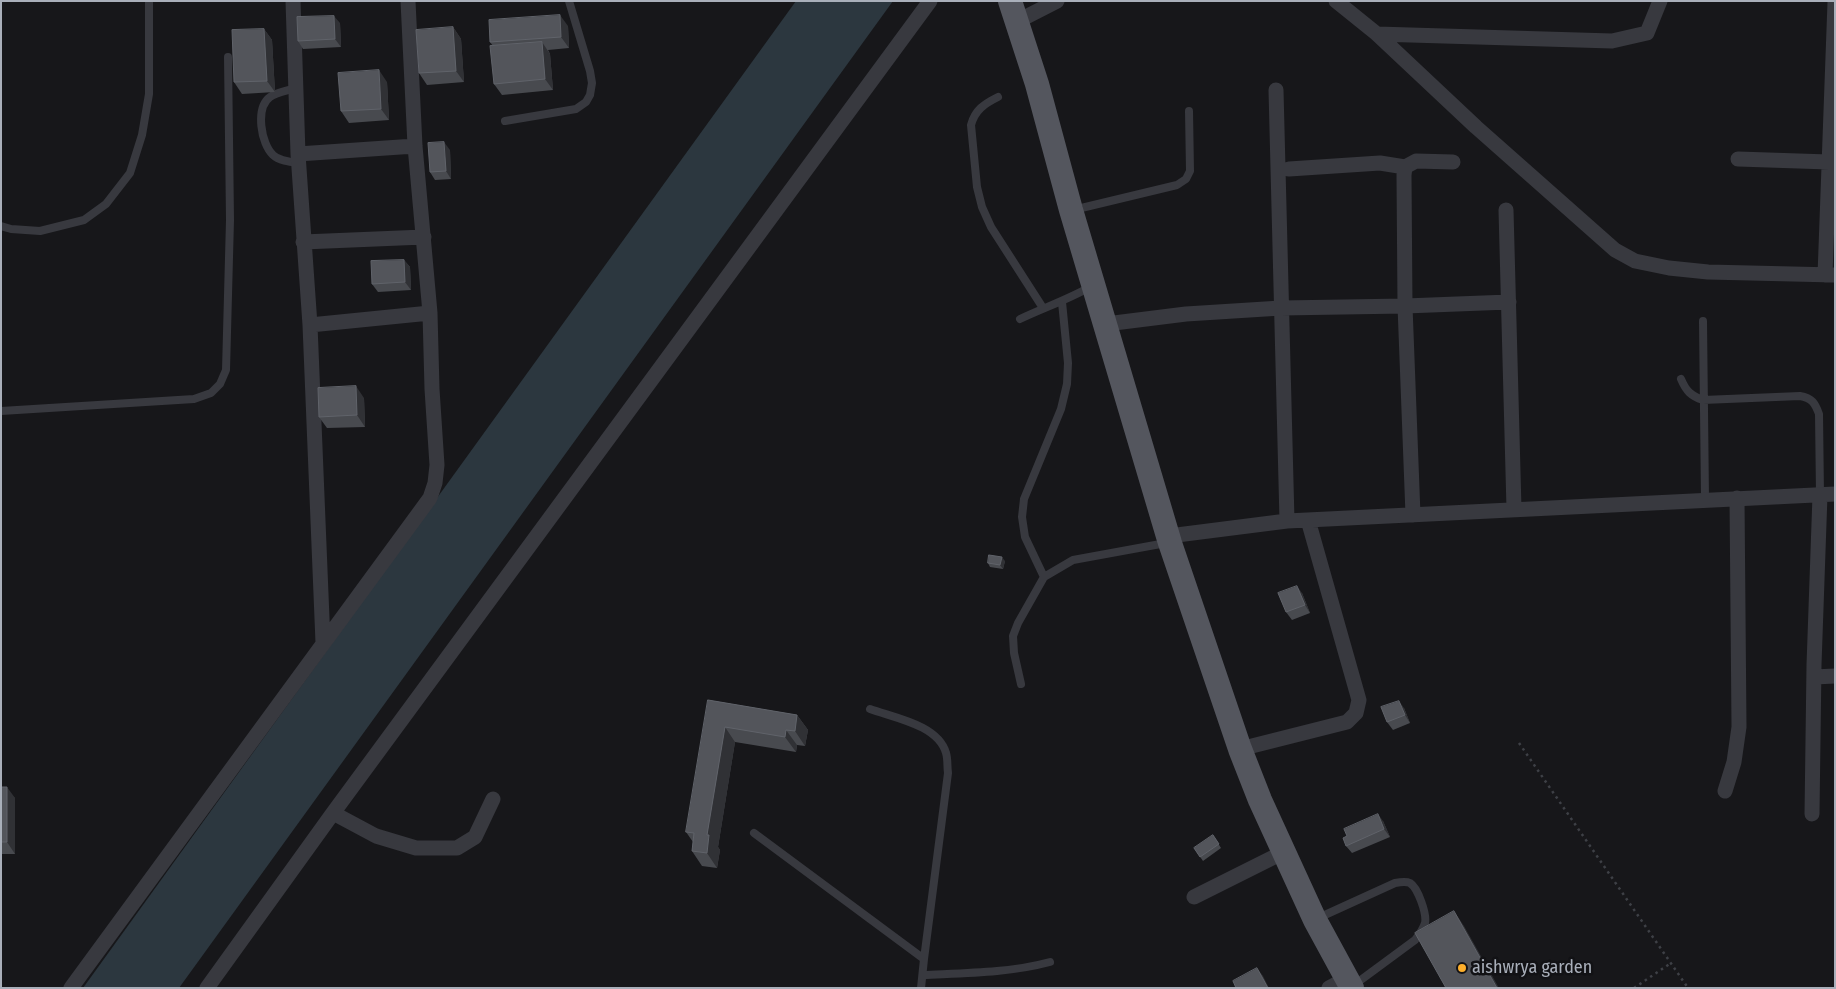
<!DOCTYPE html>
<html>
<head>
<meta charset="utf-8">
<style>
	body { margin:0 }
	#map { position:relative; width:1836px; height:989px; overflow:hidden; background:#17171a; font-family:"Fira Sans Condensed",sans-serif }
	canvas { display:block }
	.frame { position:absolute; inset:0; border:2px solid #a9afba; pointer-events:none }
</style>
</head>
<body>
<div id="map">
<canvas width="1836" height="989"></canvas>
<div class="frame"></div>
</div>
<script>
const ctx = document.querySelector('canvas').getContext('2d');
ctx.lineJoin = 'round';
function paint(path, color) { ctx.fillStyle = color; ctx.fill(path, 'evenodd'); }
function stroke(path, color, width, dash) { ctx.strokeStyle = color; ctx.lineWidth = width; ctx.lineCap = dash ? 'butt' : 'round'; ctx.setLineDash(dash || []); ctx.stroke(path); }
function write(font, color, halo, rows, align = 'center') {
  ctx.font = font + ' "Fira Sans Condensed",sans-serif'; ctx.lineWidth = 5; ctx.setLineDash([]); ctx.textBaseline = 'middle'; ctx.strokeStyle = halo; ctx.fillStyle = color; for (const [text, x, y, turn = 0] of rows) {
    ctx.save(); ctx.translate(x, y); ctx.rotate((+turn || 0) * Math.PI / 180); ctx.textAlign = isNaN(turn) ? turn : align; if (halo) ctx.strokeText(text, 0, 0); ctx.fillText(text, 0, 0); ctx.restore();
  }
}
const water = new Path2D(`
	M796 1H893L179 988H83Z`);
const path = new Path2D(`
	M1519 743 1688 988
	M1634 988 1671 963`);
const lane = new Path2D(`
	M296 88C287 91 277 92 270 97 255 108 261 144 273 155 279 161 290 162 299 163
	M998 97C984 104 975 110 971 125L977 187 982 207 991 227 1043 308
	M505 121 576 109 586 102 590 95 592 83 590 71 569 1
	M1073 210 1177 185 1186 179 1190 171 1189 111
	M1 226 11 229 40 231 84 220 106 204 130 173 142 135 149 94V1
	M1020 319C1043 308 1067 300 1090 287
	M1703 321 1705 499
	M1681 379C1686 391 1691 396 1703 400L1800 396C1812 398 1815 403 1819 414L1820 495
	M1 411 194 399 211 393 220 384 226 370 230 220 228 57
	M1044 577 1025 537 1022 517 1024 499 1061 409 1067 384 1068 363 1062 302
	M1021 684 1014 653 1013 636 1018 623 1044 577 1073 560 1166 543
	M870 709C895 718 938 725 946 753 948 759 947 767 948 773L924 959
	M754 833 924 959 921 988
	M1316 919 1395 883C1400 882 1406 881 1410 883 1418 888 1427 914 1425 923 1423 929 1419 935 1415 940L1354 985
	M923 975C966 973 1009 973 1050 962`);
const street = new Path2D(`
	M293 1 298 154 310 325 323 643
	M1336 1 1377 34 1476 127 1615 250 1635 261 1669 268 1708 272 1835 275
	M1016 22 1057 1
	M1377 34 1612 41 1647 33 1660 1
	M1276 90 1287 521
	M298 154 415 146
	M1738 159 1829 162
	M1289 169 1380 163 1405 167
	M1506 210 1514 509
	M303 242 424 237
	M1825 275 1835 2
	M1106 324 1186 314 1281 308 1405 306 1509 302
	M310 325 430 313
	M1413 515 1405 306 1404 175 1405 167 1416 161 1453 162
	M1169 536 1287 521 1835 494
	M1814 677 1835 676
	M1240 749 1347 722 1356 713 1359 700 1308 520
	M1725 791 1734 762 1739 727 1737 498
	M333 813 376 836 416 848H457L475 837 493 799
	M1812 814 1814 665 1820 495
	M1194 897 1284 852
	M71 988 430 498 435 483 437 465 432 389 430 313 415 146 408 1
	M207 988 333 813 930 1
	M1329 988 1346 979`);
const primary = new Path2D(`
	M1010 1 1037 84 1071 210 1170 543 1240 749 1260 800 1315 920 1352 988`);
const wall = new Path2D(`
	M340 23 341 47 303 49 298 41Z
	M568 26 569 48 548 50 550 54 553 90 502 95 494 84 493 46 490 42Z
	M453 27 461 39 464 82 427 85 419 73Z
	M264 29 272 40 275 92 242 94 234 82Z
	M387 82 389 120 349 123 341 111Z
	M450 150 451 179 435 180 430 172Z
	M404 260 410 267 411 290 378 292 372 284Z
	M364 398 365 427 327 428 319 417Z
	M1005 561 1003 569 990 567 988 563Z
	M1302 593 1310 613 1292 620 1286 612Z
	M708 700 797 715 808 730 805 746 797 745 796 752 735 742 718 847 720 850 717 868 702 866 692 851 693 842 686 832Z
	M1404 708 1410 723 1393 730 1387 722Z
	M1 787 15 798V854H1Z
	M1383 821 1390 837 1352 853 1346 846Z
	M1213 835 1221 848 1203 861 1194 848Z`);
const shadedWall = new Path2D(`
	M560 15 568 26 569 48 561 37Z
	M334 16 340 23 341 47 335 39Z
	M453 27 461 39 464 82 456 71Z
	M264 29 272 40 275 92 267 81Z
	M542 42 550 54 553 90 545 79Z
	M379 70 387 82 389 120 381 109Z
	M444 142 450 150 451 179 446 171Z
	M404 260 410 267 411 290 405 282Z
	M356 386 364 398 365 427 357 415Z
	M1002 557 1005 561 1003 569 1000 565Z
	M1297 586 1302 593 1310 613 1305 605Z
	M1399 701 1404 708 1410 723 1405 715Z
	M797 715 808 730 805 746 795 731Z
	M725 727 735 742 718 847 720 850 717 868 707 853V835Z
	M786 730 797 745 796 752 785 737Z
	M7 787 15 798V854L7 842Z
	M1378 814 1383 821 1390 837 1384 829Z
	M1454 911 1464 926 1499 988H1497Z
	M1257 968 1263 976 1269 988H1268Z`);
const building = new Path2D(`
	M560 15 561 37 490 42 489 20Z
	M334 16 335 39 298 41 297 17Z
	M453 27 456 71 419 73 416 30Z
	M264 29 267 81 234 82 232 30Z
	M542 42 545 79 494 84 490 46Z
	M379 70 381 109 341 111 338 73Z
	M444 142 446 171 430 172 428 143Z
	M404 260 405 282 372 284 371 261Z
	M356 386 357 415 319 417 318 388Z
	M989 555 1002 557 1000 565 988 563Z
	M1297 586 1305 605 1286 612 1278 593Z
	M708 700 797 715 795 731 786 730 785 737 725 727 707 835H709L707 853 692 851 694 833 686 832Z
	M1399 701 1405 715 1387 722 1381 707Z
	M1 787H7V842H1Z
	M1378 814 1384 829 1346 846 1343 838 1347 836 1344 829Z
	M1213 835 1219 844 1200 857 1194 848Z
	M1454 911 1497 988H1446L1415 933Z
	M1257 968 1268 988H1236L1233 981Z`);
const markers = [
	[1462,968,5,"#fdaf2c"]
];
const poiNames = [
	["aishwrya garden",1472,968]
];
paint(water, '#2c373f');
stroke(path, '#3e4046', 2.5, [2.5, 4]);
stroke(lane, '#38393f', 8);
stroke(street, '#38393f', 15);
stroke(primary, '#54565e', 24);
paint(wall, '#484a4f');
paint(shadedWall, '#303135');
paint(building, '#53555b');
stroke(building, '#60636a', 1);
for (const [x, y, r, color] of markers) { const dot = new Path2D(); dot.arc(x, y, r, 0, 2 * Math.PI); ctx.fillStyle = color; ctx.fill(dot); stroke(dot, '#121215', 2); }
write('18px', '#a9afba', '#121215', poiNames, 'left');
</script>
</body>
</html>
